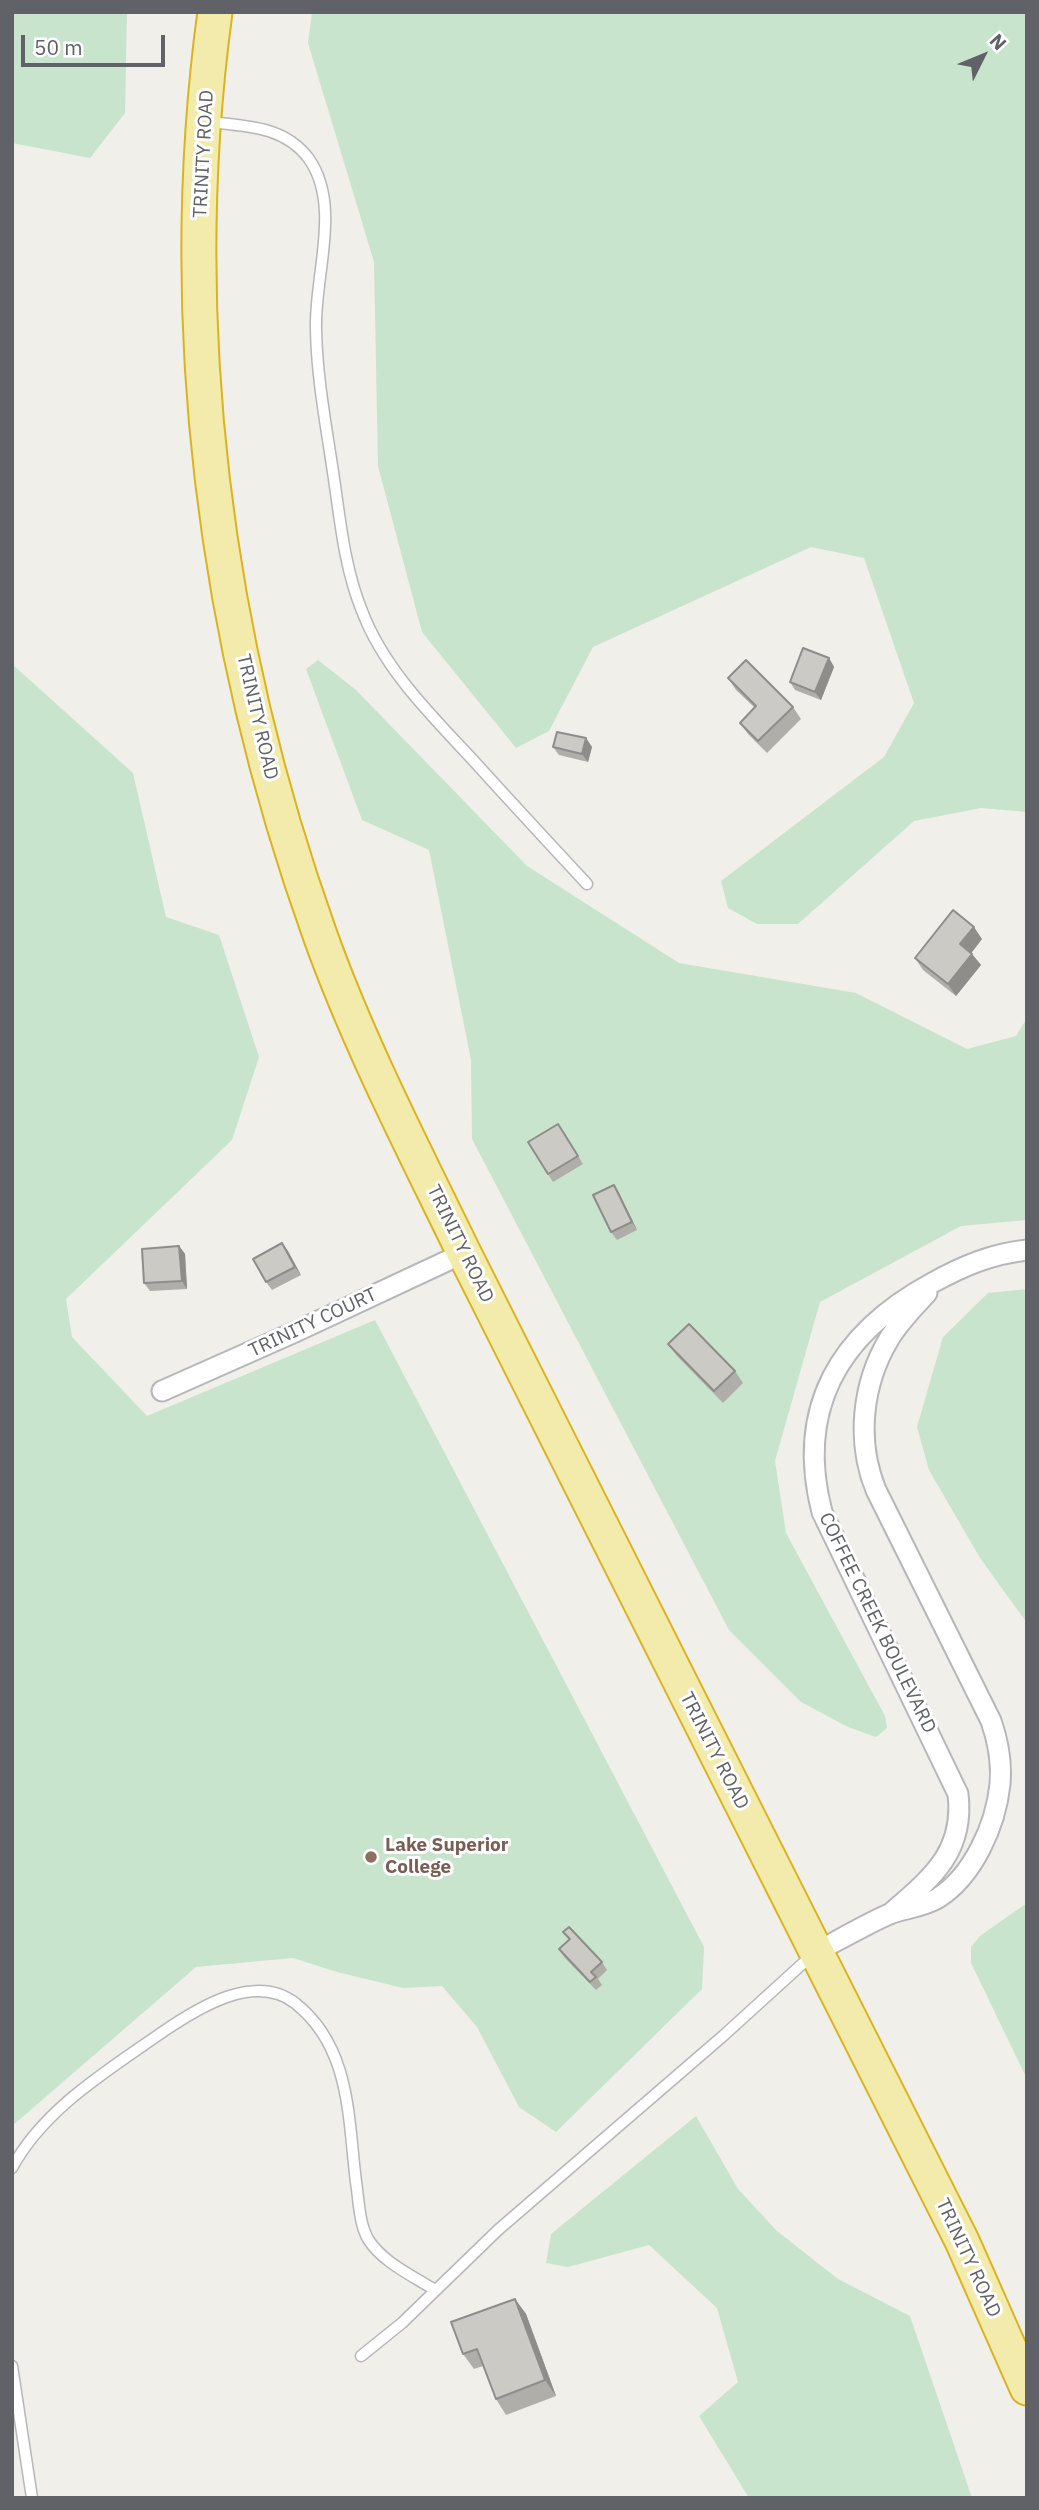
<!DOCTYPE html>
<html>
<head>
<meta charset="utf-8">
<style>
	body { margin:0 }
	#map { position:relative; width:1039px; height:2510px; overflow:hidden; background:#f0efe9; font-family:"IBM Plex Sans",sans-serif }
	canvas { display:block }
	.frame { position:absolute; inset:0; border:14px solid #606267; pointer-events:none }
	.north { position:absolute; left:948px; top:21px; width:70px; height:70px; -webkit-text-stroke:5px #fff; paint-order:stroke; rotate:47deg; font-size:19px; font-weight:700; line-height:28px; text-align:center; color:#606267 }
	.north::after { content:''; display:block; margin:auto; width:24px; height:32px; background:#606267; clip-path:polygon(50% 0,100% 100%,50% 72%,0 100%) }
	.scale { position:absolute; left:21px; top:35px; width:144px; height:32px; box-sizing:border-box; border:4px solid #606267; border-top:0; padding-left:9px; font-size:21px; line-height:24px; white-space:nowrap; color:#606267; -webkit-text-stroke:5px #fff; paint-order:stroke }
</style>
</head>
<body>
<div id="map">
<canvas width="1039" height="2510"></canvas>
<div class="frame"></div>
<div class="north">N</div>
<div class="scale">50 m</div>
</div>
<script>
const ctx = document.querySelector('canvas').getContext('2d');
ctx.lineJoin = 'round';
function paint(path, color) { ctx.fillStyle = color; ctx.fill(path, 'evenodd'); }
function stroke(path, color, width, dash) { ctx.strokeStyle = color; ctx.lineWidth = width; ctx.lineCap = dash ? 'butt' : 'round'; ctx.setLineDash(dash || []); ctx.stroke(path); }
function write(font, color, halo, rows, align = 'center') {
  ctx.font = font + ' "IBM Plex Sans",sans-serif'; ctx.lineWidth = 6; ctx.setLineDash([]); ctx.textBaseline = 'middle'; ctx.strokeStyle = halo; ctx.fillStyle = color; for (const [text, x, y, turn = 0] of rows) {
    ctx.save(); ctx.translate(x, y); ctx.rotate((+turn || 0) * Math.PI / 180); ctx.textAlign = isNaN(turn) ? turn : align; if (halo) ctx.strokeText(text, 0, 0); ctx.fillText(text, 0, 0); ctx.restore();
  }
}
const green = new Path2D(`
	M12 12H127L125 113 90 158 12 143Z
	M312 12H1027V812L981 808 914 821 798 924H757L728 908 721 881 884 757 914 703 864 558 811 547 593 647 549 731 516 748 422 632 378 466 374 262 308 43Z
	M318 660 356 690 527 866 679 963 856 993 967 1049 1016 1036 1027 1018V1220L961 1226 820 1302 775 1461 786 1533 885 1716 887 1728 876 1737 848 1727 801 1702 729 1630 472 1139 471 1060 429 850 362 820 306 669Z
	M12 664 133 773 166 917 219 935 259 1057 232 1140 66 1299 72 1337 147 1416 375 1320 704 1947 702 1989 556 2132 519 2107 477 2027 442 1986 403 1988 337 1972 293 1958 196 1967 12 2126Z
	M1027 1289V1623L980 1558 929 1470 917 1427 943 1337 988 1293Z
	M1027 1903V2079L971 1963V1947L980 1936Z
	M696 2116 738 2189 777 2231 838 2279 910 2316 972 2498H749L699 2416 738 2382 717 2308 649 2245 568 2267 546 2263 551 2234Z`);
const service = new Path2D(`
	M209 122C246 126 285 126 309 159 342 206 314 276 316 330 317 378 326 425 333 472 340 518 344 567 362 611 384 669 431 715 472 759 510 801 548 842 587 884
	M12 2168C44 2108 110 2069 164 2031 198 2008 255 1972 295 2003 351 2047 348 2118 356 2182 359 2201 359 2223 368 2239 382 2262 413 2276 435 2290
	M361 2356 402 2323 498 2230 723 2036 811 1956
	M12 2366 32 2498`);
const minor = new Path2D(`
	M162 1391 295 1332 464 1253
	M890 1914C930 1879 965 1853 958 1794L822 1512C795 1408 840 1333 932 1283 963 1266 991 1254 1027 1250
	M816 1952C839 1940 863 1926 887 1915 903 1908 922 1908 938 1898 973 1876 996 1825 1000 1784 1002 1762 998 1741 991 1721L876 1490C856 1441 862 1384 889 1339 899 1322 914 1307 927 1293`);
const trunk = new Path2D(`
	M215 12C173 320 215 643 320 935 359 1044 413 1148 464 1253L962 2241 1027 2388`);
const wall = new Path2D(`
	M829 658 834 667 821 700 795 690 790 682Z
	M728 678 793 707 801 719 767 753 748 734 740 723 755 708 736 690Z
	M586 738 592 747 588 762 559 755 553 747Z
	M982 939 971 953 981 965 956 996 923 970 915 958Z
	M564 1132 583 1164 553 1182 548 1174Z
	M614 1185 619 1193 637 1230 617 1240 611 1232Z
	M282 1243 301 1275 272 1290 266 1282Z
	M179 1246 185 1254 187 1289 150 1291 144 1283Z
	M668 1344 735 1371 743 1383 723 1403 677 1356Z
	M563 1932 602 1962 607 1970 598 1979 602 1985 596 1990 564 1957 559 1949 569 1940Z
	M515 2299 526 2314 556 2396 506 2415 496 2399 483 2366 474 2369 463 2354Z`);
const shadedWall = new Path2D(`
	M829 658 834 667 821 700 815 692Z
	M586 738 592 747 588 762 582 754Z
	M974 927 982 939 969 956 960 944Z
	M972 954 981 965 956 996 948 984Z
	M614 1185 619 1193 637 1230 632 1222Z
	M282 1243 288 1251 301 1275 295 1267Z
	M179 1246 185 1254 187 1289 182 1281Z
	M515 2299 526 2314 556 2396 545 2380Z`);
const building = new Path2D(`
	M803 648 829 658 815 692 790 682Z
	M746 660 793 707 758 741 740 723 756 706 728 678Z
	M557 732 586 738 582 754 553 747Z
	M953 910 974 927 960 944 972 954 948 984 915 958Z
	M558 1124 578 1156 548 1174 528 1142Z
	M614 1185 632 1222 611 1232 593 1195Z
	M282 1243 295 1267 266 1282 253 1259Z
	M179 1246 182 1281 144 1283 142 1249Z
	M689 1324 735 1371 714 1391 668 1344Z
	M569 1927 602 1962 591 1972 596 1977 590 1982 559 1949 570 1939 563 1932Z
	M515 2299 545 2380 496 2399 477 2349 463 2354 451 2322Z`);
const markers = [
	[371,1857,7,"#8d6e63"]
];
const streetNames = [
	["TRINITY ROAD",204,154,-87],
	["TRINITY ROAD",257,717,77],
	["TRINITY ROAD",460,1244,64],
	["TRINITY COURT",313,1323,-25],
	["COFFEE CREEK BOULEVARD",877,1623,64],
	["TRINITY ROAD",714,1751,63],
	["TRINITY ROAD",968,2258,65]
];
const educationNames = [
	["Lake Superior",385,1846],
	["College",385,1868]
];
paint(green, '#c9e4cc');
stroke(service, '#b6b7bb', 13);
stroke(minor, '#b6b7bb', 23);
stroke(trunk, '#dab31f', 37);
stroke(service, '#fff', 10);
stroke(minor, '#fff', 19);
stroke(trunk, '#f2ebac', 33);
paint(wall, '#afaea9');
paint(shadedWall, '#8e8d8a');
paint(building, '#cbcac5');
stroke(building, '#8e8d8a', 2);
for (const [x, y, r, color] of markers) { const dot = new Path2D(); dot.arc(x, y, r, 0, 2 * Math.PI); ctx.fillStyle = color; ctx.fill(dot); stroke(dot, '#fff', 2.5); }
write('19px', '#606267', '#fff', streetNames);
write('bold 19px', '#785e54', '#fff', educationNames, 'left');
</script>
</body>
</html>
